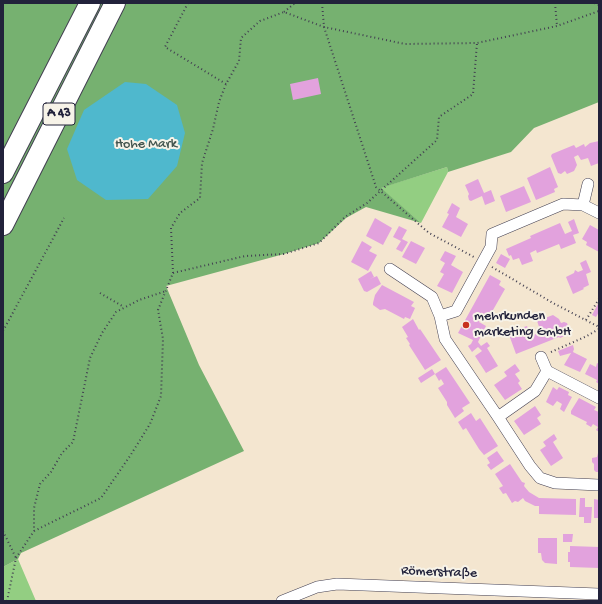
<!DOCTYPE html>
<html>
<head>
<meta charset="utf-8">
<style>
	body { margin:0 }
	#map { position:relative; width:602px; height:604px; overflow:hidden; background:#f4e6d0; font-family:"Gochi Hand",sans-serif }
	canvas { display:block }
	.frame { position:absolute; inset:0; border:4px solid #22223b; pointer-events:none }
</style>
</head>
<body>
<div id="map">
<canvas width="602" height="604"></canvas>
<div class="frame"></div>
</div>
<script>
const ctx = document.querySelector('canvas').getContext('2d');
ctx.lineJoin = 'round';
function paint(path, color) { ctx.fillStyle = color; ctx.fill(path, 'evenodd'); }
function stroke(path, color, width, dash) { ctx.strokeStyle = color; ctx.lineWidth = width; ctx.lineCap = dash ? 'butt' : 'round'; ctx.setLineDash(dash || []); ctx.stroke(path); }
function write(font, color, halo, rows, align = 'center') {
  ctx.font = font + ' "Gochi Hand",sans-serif'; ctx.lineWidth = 4; ctx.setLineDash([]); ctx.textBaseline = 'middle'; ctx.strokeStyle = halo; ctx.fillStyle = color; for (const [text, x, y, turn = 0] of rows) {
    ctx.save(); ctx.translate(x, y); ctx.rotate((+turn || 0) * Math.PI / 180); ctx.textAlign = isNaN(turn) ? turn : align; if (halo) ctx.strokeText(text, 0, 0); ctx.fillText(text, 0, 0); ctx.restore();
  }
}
const green = new Path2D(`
	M447 167 448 172 421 223 380 188Z
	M18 559 36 601H3V567Z`);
const forest = new Path2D(`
	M3 3H599V102L534 128 511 152 448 172 447 167 381 188 421 223 366 207 346 218 319 243 284 254 166 286 199 365 244 451 21 553 18 559 3 567Z`);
const water = new Path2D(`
	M125 82 146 84 177 105 185 133 177 166 148 199 106 200 77 180 67 149 84 110Z`);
const building = new Path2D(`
	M318 78 321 94 293 100 290 84Z
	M599 141V163L591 166 588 158 581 160 578 155 574 157 577 165 574 171 567 174 565 171 561 174 558 173 551 156 552 154 574 145 576 148 584 144 585 147 590 143Z
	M550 167 558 187 554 189 555 192 536 200 527 178Z
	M478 179 484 193 491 190 495 201 485 205 482 196 471 201 469 200 468 196 469 194 465 185Z
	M524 186 531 202 506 212 500 196Z
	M452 203 460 208 456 217 468 224 461 237 442 227 449 214 447 213Z
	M375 218 392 228 383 245 366 236Z
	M574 219 579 233 573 235 576 243 561 249 559 244 537 253 536 250 530 253 533 261 522 265 519 258 513 260 511 255 509 256 506 249 531 238 530 236 560 223 565 234 572 231 568 222Z
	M590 225 599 230V252L586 245 587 242 582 239Z
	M399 226 407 230 402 239 408 242 402 252 396 249 401 241 393 237Z
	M362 241 372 247 369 251 377 255 368 271 351 262Z
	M411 241 425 248 416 264 402 257Z
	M445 251 456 256 451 265 463 272 452 293 437 286 444 274 440 272 445 263 440 260Z
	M501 254 510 259 505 268 496 263Z
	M586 260 591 272 586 274 589 285 583 288 584 289 573 294 566 277 574 273 575 270 578 272 583 270 580 263Z
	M371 271 374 277 370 279 377 276 381 284 367 292 364 291 358 279Z
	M490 275 501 281 499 285 505 289 489 317 486 316 484 319 481 318 479 322 486 326 478 342 481 346 487 342 490 346 487 348 498 366 486 373 475 356 482 351 478 347 472 352 468 346 471 344 473 340 458 333Z
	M382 285 414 302 411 306 415 308 410 319 405 317 404 319 385 309 380 310 373 305V303L375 295Z
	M599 302V312L596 317 592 315Z
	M553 315 559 319 561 323 564 322 567 323 568 326 567 328 569 334 560 338 559 337 516 354 508 332 527 326 531 336 541 332 537 321Z
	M413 319 419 330 420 329 441 360 425 370 409 345 410 344 406 338 408 337 402 327Z
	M573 345 574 349 573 352 587 359 580 372 564 365 571 353 560 356 558 351Z
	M597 363 599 364V384L596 382 597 380 585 374 590 364 596 367Z
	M515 364 520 371 515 374 520 381 518 383 522 389 505 400 494 385 507 376 504 372Z
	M446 367 470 403 462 408 464 411 455 418 447 405V402L438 388 444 384 441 379 439 381 435 374Z
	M432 369 435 374 421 383 418 378Z
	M553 387 557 390 559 387 569 392 568 395 572 397 564 412 560 409 562 404 557 401 553 406 546 402Z
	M579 398 596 407 594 410 599 412V432L596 430 598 427 593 424 591 427 586 424 587 422 571 414V411Z
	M535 406 541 415 537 418 541 424 524 435 514 421Z
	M471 413 476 421 480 418 498 446 484 455 479 449 466 428 463 430 458 422Z
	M554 434 557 439 553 442 563 458 551 466 540 450 546 446 543 442Z
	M497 451 504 461 491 470 487 465 490 463 487 458Z
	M598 453H599V472H596L594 470V464L592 462V458L597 457Z
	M510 464 522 482 525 483 524 486 529 492 539 498 576 499V515L539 514V506H535L525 501 523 498 518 502 515 501 512 503 506 493 503 494 499 488 503 486 495 474Z
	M580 498H585V507H592L591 523H584V517H579Z
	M594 499 599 500V518H594Z
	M563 534H573L572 542H563Z
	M538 538H557V564L545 563 542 560 541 553H538Z
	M570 546 599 547V568L570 567V562H568V552H570Z`);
const path = new Path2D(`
	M188 3 165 47 226 84
	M322 3 324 27 376 187 429 233 474 257
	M555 3 557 26
	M594 3 599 5
	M284 12 295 3
	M492 267 553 303 599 327
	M173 273 171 228 180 213 200 198 202 163 213 129 219 102 226 84 239 61 241 38 260 21 284 12 324 27 405 44 477 43 557 26 599 11
	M100 293 124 307
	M586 320 599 299
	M3 331 64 218
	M551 352 587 336 599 329
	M3 531 16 558
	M34 531 101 498 130 456 150 424 161 396 163 339 158 310 173 273 245 256 284 254 319 243 345 217 367 203 437 140 439 117 473 94 477 43
	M7 601 16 558 34 531V508L40 484 51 472 62 453 73 442 90 358 102 333 116 312 139 300 166 291`);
const street = new Path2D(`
	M583 205 588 184
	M390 269 432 297 440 316 445 339 498 417 530 466 540 478 555 483 599 485
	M440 316 456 311 491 247 492 234 563 204 583 205 599 213
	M541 357 547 371
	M498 417 535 391 547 371 599 398
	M282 601 317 587 337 584 599 594`);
const highway = new Path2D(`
	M3 173 90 3
	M3 225 115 3`);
const markers = [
	[466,325,4,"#c8321e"]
];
const shields = [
	[59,114,32]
];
const shieldNames = [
	["A 43",59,114]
];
const parkNames = [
	["Hohe Mark",146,145]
];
const poiNames = [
	["mehrkunden",474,317],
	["marketing GmbH",474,333]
];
const streetNames = [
	["Römerstraße",439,573,2]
];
paint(green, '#93ce82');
paint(forest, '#76b170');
paint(water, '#4fb8cd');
paint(building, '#e2a2dd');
stroke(street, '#423f51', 12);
stroke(highway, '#423f51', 22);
stroke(path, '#423f51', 2, [1, 3]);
stroke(street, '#fff', 11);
stroke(highway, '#fff', 20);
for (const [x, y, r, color] of markers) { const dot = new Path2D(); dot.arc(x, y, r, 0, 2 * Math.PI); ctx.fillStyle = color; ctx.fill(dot); stroke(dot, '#f7f3e8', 1.5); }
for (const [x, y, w] of shields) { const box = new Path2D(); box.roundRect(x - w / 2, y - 11, w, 22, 3); ctx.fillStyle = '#f7f3e8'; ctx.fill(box); stroke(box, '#22223b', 1); }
write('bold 13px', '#22223b', null, shieldNames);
write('14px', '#445650', '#f7f3e8', parkNames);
write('14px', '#22223b', '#f7f3e8', poiNames, 'left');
write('14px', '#22223b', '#f7f3e8', streetNames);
</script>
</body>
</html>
